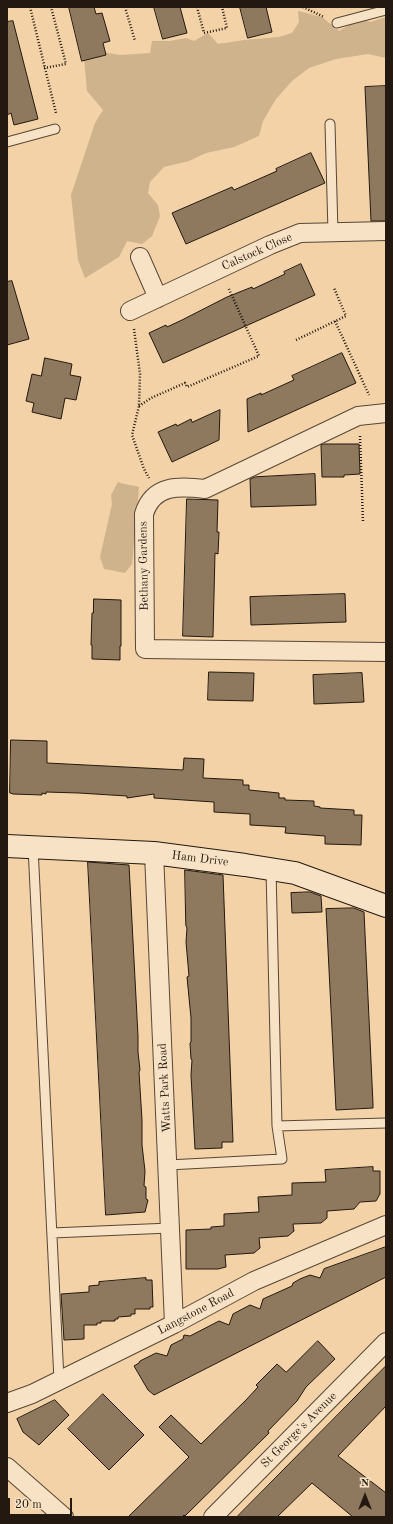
<!DOCTYPE html>
<html>
<head>
<meta charset="utf-8">
<style>
	body { margin:0 }
	#map { position:relative; width:393px; height:1524px; overflow:hidden; background:#f2d2a6; font-family:"Old Standard TT",serif }
	canvas { display:block }
	.frame { position:absolute; inset:0; border:8px solid #231910; pointer-events:none }
	.north { position:absolute; left:345px; top:1476px; width:40px; height:40px; -webkit-text-stroke:3px #f7e2c5; paint-order:stroke; rotate:0deg; font-size:11px; font-weight:700; line-height:16px; text-align:center; color:#231910 }
	.north::after { content:''; display:block; margin:auto; width:14px; height:18px; background:#231910; clip-path:polygon(50% 0,100% 100%,50% 72%,0 100%) }
	.scale { position:absolute; left:8px; top:1498px; width:64px; height:18px; box-sizing:border-box; border:2px solid #231910; border-top:0; padding-left:5px; font-size:12px; line-height:14px; white-space:nowrap; color:#231910; -webkit-text-stroke:3px #f7e2c5; paint-order:stroke }
</style>
</head>
<body>
<div id="map">
<canvas width="393" height="1524"></canvas>
<div class="frame"></div>
<div class="north">N</div>
<div class="scale">20 m</div>
</div>
<script>
const ctx = document.querySelector('canvas').getContext('2d');
ctx.lineJoin = 'round';
function paint(path, color) { ctx.fillStyle = color; ctx.fill(path, 'evenodd'); }
function stroke(path, color, width, dash) { ctx.strokeStyle = color; ctx.lineWidth = width; ctx.lineCap = dash ? 'butt' : 'round'; ctx.setLineDash(dash || []); ctx.stroke(path); }
function write(font, color, halo, rows, align = 'center') {
  ctx.font = font + ' "Old Standard TT",serif'; ctx.lineWidth = 3.5; ctx.setLineDash([]); ctx.textBaseline = 'middle'; ctx.strokeStyle = halo; ctx.fillStyle = color; for (const [text, x, y, turn = 0] of rows) {
    ctx.save(); ctx.translate(x, y); ctx.rotate((+turn || 0) * Math.PI / 180); ctx.textAlign = isNaN(turn) ? turn : align; if (halo) ctx.strokeText(text, 0, 0); ctx.fillText(text, 0, 0); ctx.restore();
  }
}
const green = new Path2D(`
	M298 11 322 17 339 31 359 19 371 22 386 17V58L368 54 336 59 309 68 292 81 276 99 263 121 259 136 234 147 206 153 189 161 164 167 150 182 148 193 158 205 160 216 152 236 142 244 127 241 119 257 85 278 78 260 71 195 95 123 103 110 87 91 84 58 97 51 120 55 150 53 152 41H169L186 38 194 41 208 33 218 44 244 40 279 37 292 33 299 22Z
	M118 482C126 485 132 485 139 487L132 564 125 573 104 569 100 557 112 504 111 495Z`);
const building = new Path2D(`
	M69 7H94L96 14 102 13 110 41 103 43 106 55 82 61Z
	M154 7H180L187 33 163 39Z
	M240 7H266L272 32 248 38Z
	M13 21 38 119 14 125 11 113 7 115V22Z
	M386 86V221H371L365 87Z
	M311 153 325 183 186 244 172 213 232 187 234 190 277 171 276 169Z
	M301 264 315 295 163 363 149 333 166 325 167 327 182 320 227 297 252 287 253 289 285 274 284 272Z
	M12 281 29 339 7 345V282Z
	M342 353 356 383 248 432 247 399 261 393V395L294 380 292 376Z
	M45 358 72 364 70 375 81 377 76 400 65 398 61 419 32 412 34 403 26 401 32 374 41 376Z
	M220 410 219 440 172 462 158 432 176 424 177 426 191 419 192 422Z
	M324 444H359L360 474 344 475V477H322L321 445Z
	M315 474 316 505 251 507 250 479 255 477Z
	M187 499 218 500 217 532H219L218 554 215 553 213 637 183 636Z
	M345 594 346 622 251 625 250 597Z
	M94 599 121 600V646H120V660L92 659V645H91L92 613H93Z
	M209 672 254 673 253 701 208 700Z
	M362 673 364 702 314 704 313 675Z
	M11 740 47 741V763L183 770 184 758 204 759 203 778 243 780V785H249V790L279 793V798H285V800L314 801V806L320 807V808L354 810V815H362L361 845 325 844V836L285 833 286 827 250 825V814L214 812V802L154 798V794L127 798V796L79 793 46 792V794L42 793V795L13 794 10 793Z
	M88 862 129 865 138 1036V1052L140 1070 139 1072 142 1120V1145L145 1171 144 1186 146 1187V1199L148 1200 145 1212 106 1215Z
	M185 870 223 875 233 1142H222V1148L195 1149 191 1075 192 1060 191 1059 190 1043 191 1042V1018L187 977 189 976 186 942 187 928 186 926Z
	M310 892 321 896 322 912 292 913 291 893Z
	M354 908 364 912 373 1104V1108L336 1110 326 909Z
	M373 1167V1171H380V1194L376 1201 360 1202 354 1209 327 1211V1218L321 1223 293 1224 294 1231 288 1236 259 1238 260 1248 254 1253 225 1255 226 1267 218 1269H186V1230L211 1229V1227L224 1226V1214L259 1212 258 1197 292 1195V1183L326 1182 325 1170Z
	M386 1247V1277L154 1395 148 1390 134 1366 139 1363 140 1361 156 1353 167 1356 171 1345 183 1339 184 1335 190 1336 219 1321 229 1325 233 1314 250 1305 260 1309 263 1299 292 1286 293 1283 300 1279 310 1275 320 1278 324 1269Z
	M146 1278V1280H152L153 1307H150V1309H135V1314H131V1316L118 1317V1319H115V1321H101V1323H97V1325H84V1339L64 1340 61 1294 89 1292V1286L99 1285V1282Z
	M318 1341 335 1359 306 1387 297 1401 268 1431 269 1433 185 1516 184 1515 182 1517H128L189 1457 159 1427 171 1415 201 1444 246 1400 258 1387 256 1385 277 1364 286 1372Z
	M386 1366V1406L338 1456 386 1493V1517H353L312 1483 277 1517H237Z
	M103 1394 144 1435 109 1470 68 1429Z
	M55 1400 69 1415 39 1445 23 1432 17 1419Z`);
const path = new Path2D(`
	M30 7 56 113
	M125 7 135 41
	M197 7 204 33 227 28 222 7
	M303 7 324 17
	M44 68 66 64 51 7
	M335 321 369 395
	M134 329 140 374 139 406 132 435 144 469 149 478
	M296 340 346 316 334 288
	M139 406 151 398 185 383 187 387 259 356 228 287
	M360 436 363 522`);
const lane = new Path2D(`
	M337 23 386 10
	M330 124 333 232
	M7 142 55 129
	M33 847 59 1380
	M271 869 277 1126 386 1123
	M168 1165 282 1159 277 1126
	M52 1233 170 1228`);
const street = new Path2D(`
	M140 257 158 298
	M130 311 270 245 300 233 386 231
	M386 413 358 416 205 489C180 486 153 484 144 514L145 649 386 652
	M154 853 174 1324
	M7 1403 32 1394 174 1324 254 1281 386 1225
	M7 1467 64 1517
	M213 1517 386 1342`);
const secondary = new Path2D(`
	M7 846 154 853 245 865 295 873 386 906`);
const streetNames = [
	["Calstock Close",257,252,-24],
	["Bethany Gardens",144,566,-91],
	["Ham Drive",200,859,7],
	["Watts Park Road",165,1088,-93],
	["Langstone Road",196,1312,-28],
	["St George's Avenue",299,1430,-45]
];
paint(green, '#cfb38c');
paint(building, '#8f795e');
stroke(building, '#231910', 1);
stroke(lane, '#574736', 11);
stroke(street, '#574736', 20);
stroke(secondary, '#231910', 24);
stroke(path, '#231910', 2.5, [1, 2]);
stroke(lane, '#f7e2c5', 9);
stroke(street, '#f7e2c5', 18);
stroke(secondary, '#f7e2c5', 22);
write('12px', '#231910', '#f7e2c5', streetNames);
</script>
</body>
</html>
